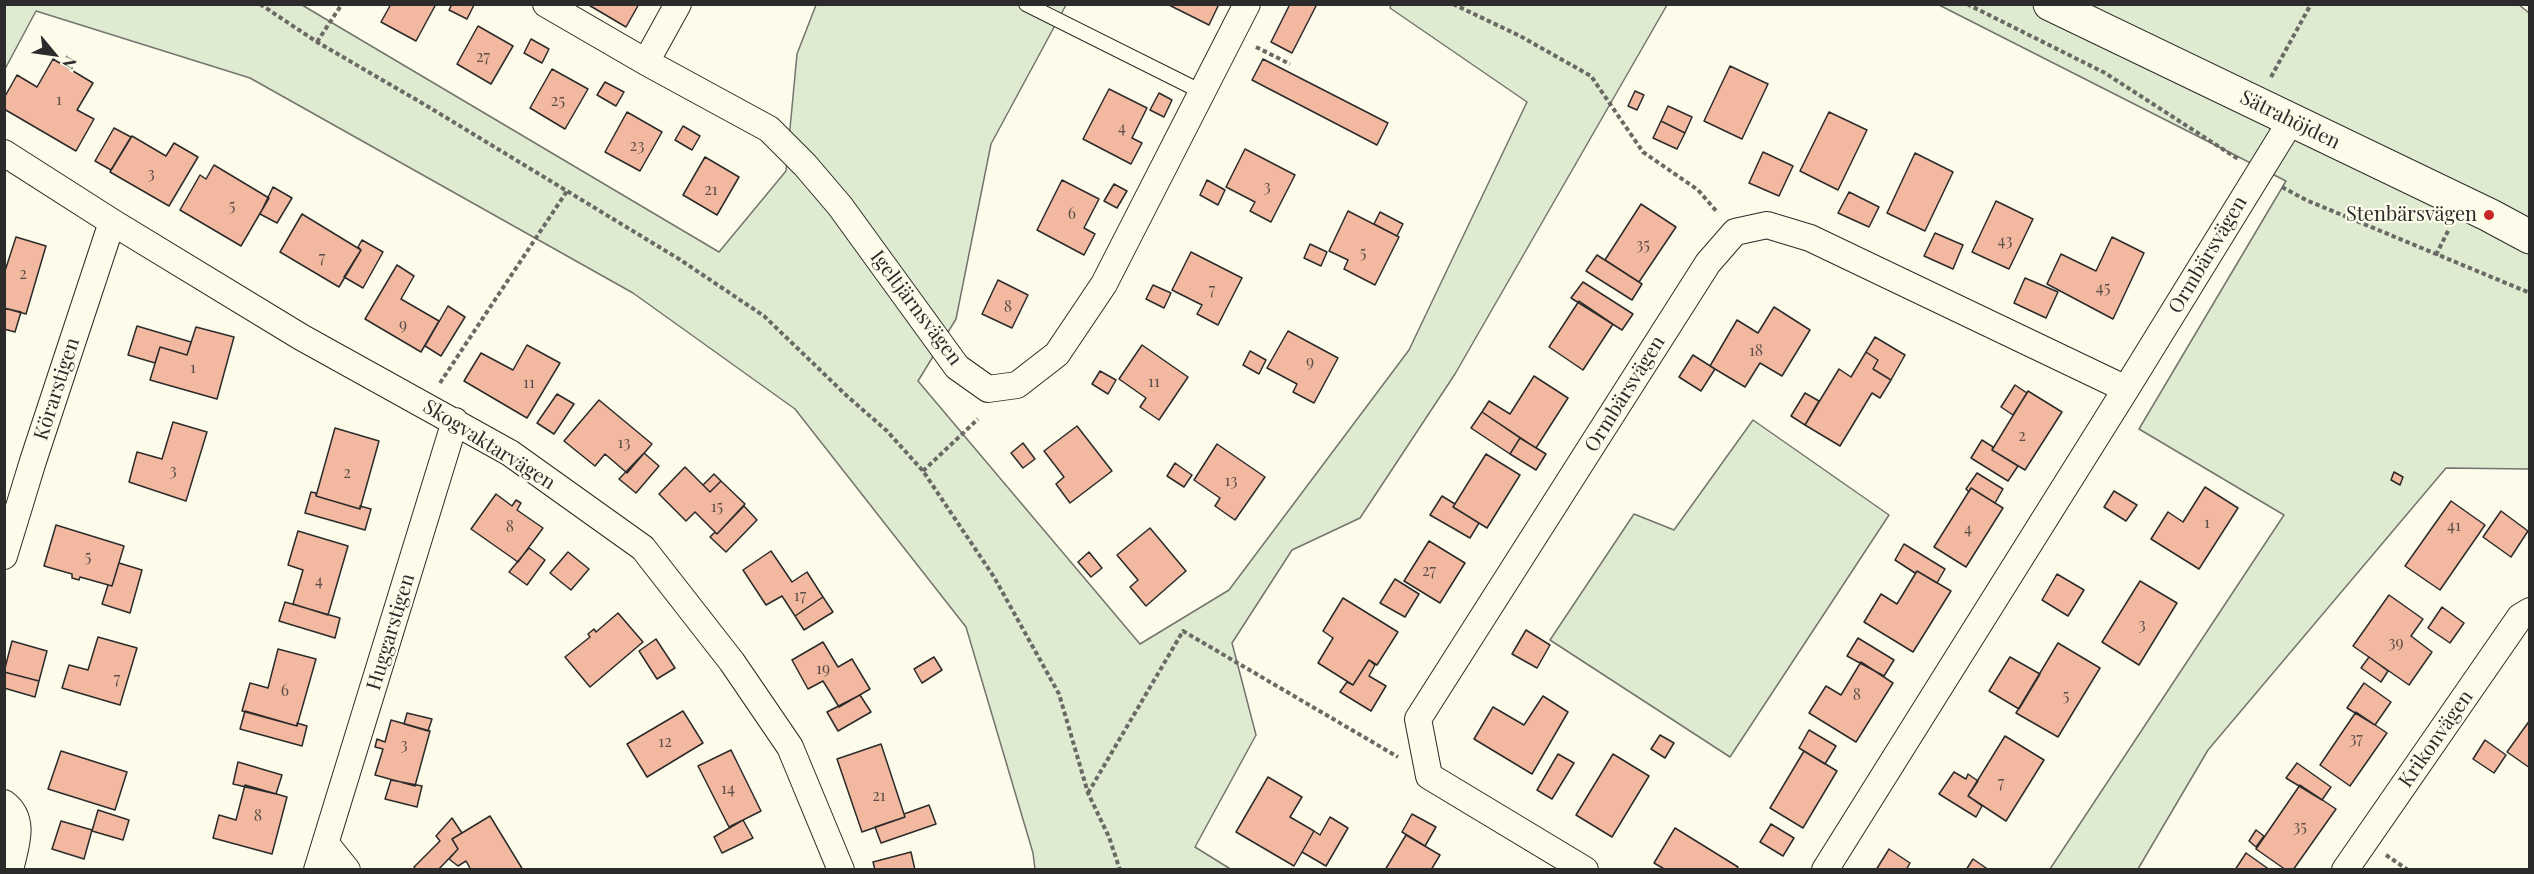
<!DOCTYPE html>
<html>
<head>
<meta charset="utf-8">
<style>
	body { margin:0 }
	#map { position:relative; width:2534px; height:874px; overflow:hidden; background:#fdfbea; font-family:"Playfair Display",serif }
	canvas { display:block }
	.frame { position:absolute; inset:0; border:6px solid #2b2b2b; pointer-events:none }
	.north { position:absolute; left:24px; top:24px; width:60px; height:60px; -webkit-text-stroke:4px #fdfbea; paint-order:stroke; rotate:119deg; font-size:16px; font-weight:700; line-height:24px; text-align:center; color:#2b2b2b }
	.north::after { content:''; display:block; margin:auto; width:21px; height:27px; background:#2b2b2b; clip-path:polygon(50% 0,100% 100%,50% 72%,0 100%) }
</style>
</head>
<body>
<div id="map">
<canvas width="2534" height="874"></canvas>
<div class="frame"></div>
<div class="north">N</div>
</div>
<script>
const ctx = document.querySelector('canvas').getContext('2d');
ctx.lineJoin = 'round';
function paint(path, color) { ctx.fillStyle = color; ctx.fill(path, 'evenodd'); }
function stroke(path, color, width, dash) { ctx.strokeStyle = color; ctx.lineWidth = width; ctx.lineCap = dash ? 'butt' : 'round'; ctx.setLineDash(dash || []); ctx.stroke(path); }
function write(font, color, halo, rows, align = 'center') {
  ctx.font = font + ' "Playfair Display",serif'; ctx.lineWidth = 4.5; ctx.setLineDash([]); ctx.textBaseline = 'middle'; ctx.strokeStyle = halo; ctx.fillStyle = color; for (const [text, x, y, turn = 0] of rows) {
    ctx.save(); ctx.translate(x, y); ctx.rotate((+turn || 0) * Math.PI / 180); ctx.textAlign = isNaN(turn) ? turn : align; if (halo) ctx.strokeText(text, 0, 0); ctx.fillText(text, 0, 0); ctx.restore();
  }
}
const green = new Path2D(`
	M2518 4 2529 13V469L2446 468 2208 750 2138 869H2050L2284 515 2139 429 2286 181 1939 5Z
	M5 5H302L719 252 786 171 797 54 816 5H1066L991 144 956 319 918 381 1140 644 1229 590 1409 350 1527 102 1390 8 1391 5H1667L1455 374 1360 518 1292 550 1232 643 1256 735 1195 847 1232 870 1035 869 1033 853 966 627 795 409 633 293 250 78 36 11 5 69Z
	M1753 420 1889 515 1730 757 1550 640 1634 514 1674 530Z`);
const building = new Path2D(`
	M391 4H436L416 41 381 22Z
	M452 4H472L474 5 467 19 449 10Z
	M587 4H639L626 27Z
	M1167 4H1219L1209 25Z
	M1290 4H1317L1292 53 1271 42Z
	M478 26 513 46 491 84 457 64Z
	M531 39 549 49 542 63 524 53Z
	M53 59 93 83 77 110 94 119 76 151 4 109V98L17 75 37 87Z
	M1263 59 1388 123 1377 145 1252 80Z
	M1730 66 1768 84 1742 139 1704 121Z
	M552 69 588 89 565 129 530 108Z
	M605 82 624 92 616 106 597 95Z
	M1109 89 1147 108 1132 138 1142 143 1131 164 1083 139Z
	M1635 91 1644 95 1637 110 1628 106Z
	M1159 93 1172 100 1164 117 1150 110Z
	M1668 106 1692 117 1685 133 1661 121Z
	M627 112 662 132 640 171 605 152Z
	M1829 112 1867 130 1838 190 1800 171Z
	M1661 121 1685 133 1677 149 1653 138Z
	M683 126 700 136 692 150 675 140Z
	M114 128 131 137 111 170 95 161Z
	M132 136 166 156 174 143 198 157 169 206 110 172Z
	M1245 149 1295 175 1271 222 1250 211 1255 202 1226 187Z
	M1763 152 1793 166 1779 196 1749 183Z
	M1915 153 1953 172 1925 231 1887 213Z
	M705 157 739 177 717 215 683 195Z
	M214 165 269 198 241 246 180 210 200 175 206 179Z
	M1062 180 1099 199 1084 228 1095 234 1084 255 1037 230Z
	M1207 180 1225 190 1218 205 1200 195Z
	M1114 184 1127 191 1117 208 1104 201Z
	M273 187 292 198 277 223 260 214Z
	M1849 192 1879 207 1869 227 1838 213Z
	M1996 201 2033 219 2009 269 1972 252Z
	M1641 204 1676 227 1639 282 1605 260Z
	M1348 211 1399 237 1375 285 1344 269 1348 260 1329 251Z
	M1380 212 1403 224 1397 236 1374 224Z
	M302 214 361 250 339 287 280 252Z
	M1935 233 1963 245 1953 269 1924 256Z
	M16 237 46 246 26 314 4 308V274Z
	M2112 237 2144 253 2113 319 2047 284 2061 254 2096 271Z
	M362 240 383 252 363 288 344 277 361 250 358 247Z
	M1310 244 1327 252 1321 266 1304 258Z
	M1191 252 1242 278 1218 325 1197 314 1202 305 1172 290Z
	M1597 255 1642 284 1632 300 1586 271Z
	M397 265 414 276 401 299 439 321 421 352 365 319Z
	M2025 278 2058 292 2046 318 2014 303Z
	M998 280 1028 295 1012 328 982 314Z
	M1583 282 1633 314 1622 330 1571 298Z
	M1153 285 1171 293 1164 308 1146 299Z
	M1579 301 1613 324 1583 370 1549 347Z
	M448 306 465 317 441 356 425 346Z
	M1774 307 1810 330 1782 376 1760 363 1745 387 1710 366 1737 320 1758 333Z
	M4 308 21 312 15 332 4 329Z
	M137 326 191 342 187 355 160 347 155 363 128 355Z
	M196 327 234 337 217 399 150 380 160 347 187 355Z
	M1288 331 1338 358 1314 403 1293 392 1297 384 1267 368Z
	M1875 337 1905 355 1891 380 1873 369 1878 360 1866 352Z
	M527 345 560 363 527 418 464 381 481 353 513 370Z
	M1142 345 1188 377 1159 420 1140 407 1146 398 1119 379Z
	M1250 351 1266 360 1259 374 1243 365Z
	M1866 352 1878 360 1873 369 1891 380 1880 398 1872 393 1840 446 1805 425 1839 369 1851 377Z
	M1693 355 1715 369 1701 391 1679 377Z
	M1100 371 1116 380 1108 394 1092 384Z
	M1534 376 1568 398 1536 448 1482 412 1489 401 1510 414Z
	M2015 385 2027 393 2013 415 2001 407Z
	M2028 391 2062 412 2025 470 1992 450Z
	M1805 393 1819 401 1805 425 1791 416Z
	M557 394 574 404 554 434 537 423Z
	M599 400 652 444 627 473 605 454 595 466 564 441Z
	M1482 412 1520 438 1510 454 1471 428Z
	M173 422 207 432 186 501 129 482 137 452 162 459Z
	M1077 426 1112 471 1070 503 1056 484 1064 477 1044 451Z
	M335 428 379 441 360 509 316 496Z
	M1520 438 1546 454 1536 470 1510 454Z
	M1982 440 1993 447 1992 450 2018 466 2008 481 1971 458Z
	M1023 443 1035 459 1023 468 1011 453Z
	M1217 444 1265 477 1235 520 1215 506 1220 498 1194 480Z
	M644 453 659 466 636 493 619 479Z
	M1486 454 1520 475 1487 528 1453 507Z
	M1175 463 1192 475 1184 487 1167 476Z
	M685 467 710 492 721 481 745 504 717 534 695 512 686 521 659 494Z
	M2394 472 2403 477 2400 485 2391 480Z
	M1977 473 2003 489 1995 503 1971 488 1969 492 1966 489Z
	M714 474 721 481 710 492 703 485Z
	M2205 487 2238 508 2199 569 2151 539 2168 512 2183 522Z
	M1971 488 2003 508 1966 567 1934 547Z
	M2114 491 2137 505 2126 521 2104 507Z
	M311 492 316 493V496L360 509V506L371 509 365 530 305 513Z
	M496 494 512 506 516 500 521 503 517 510 543 528 518 562 471 529Z
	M1442 496 1455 504 1453 507 1479 523 1470 538 1430 515Z
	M2451 501 2485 525 2440 590 2405 566Z
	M744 506 757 520 726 552 710 537 715 532 717 534Z
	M2501 511 2528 531 2511 557 2483 537Z
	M56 525 124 546 112 586 80 577 79 580 72 578V574L44 566Z
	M1150 528 1186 571 1146 606 1130 587 1138 580 1117 555Z
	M298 531 348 546 328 615 293 604 303 570 288 565Z
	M1429 541 1465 563 1440 603 1404 581Z
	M1904 544 1945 569 1937 583 1917 571 1915 573 1895 560Z
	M529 548 545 560 527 585 509 572Z
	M771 551 792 582 807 572 823 597 795 616 782 596 766 605 743 570Z
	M568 552 589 569 571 590 550 573Z
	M1089 552 1102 568 1091 577 1078 562Z
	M119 563 142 570 130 613 102 604 108 585 112 586Z
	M1917 571 1951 591 1913 652 1864 622 1881 594 1897 604Z
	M2057 574 2084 590 2068 616 2042 600Z
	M1395 579 1419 594 1405 617 1380 603Z
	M2140 581 2177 603 2139 665 2102 642Z
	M2389 595 2423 619 2411 636 2432 652 2409 685 2353 646Z
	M823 597 833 612 804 630 795 616Z
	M1343 598 1398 632 1377 665 1369 660 1353 685 1318 663 1333 638 1323 631Z
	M285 602 340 618 335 638 279 621Z
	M2442 607 2464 623 2450 643 2428 628Z
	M618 613 643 642 590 687 565 657 590 637 588 634 594 629 596 632Z
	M1526 630 1550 645 1537 668 1512 654Z
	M98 637 137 648 120 705 62 688 69 665 88 670Z
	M1858 638 1894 660 1884 676 1847 656Z
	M656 639 675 668 657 679 639 651Z
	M12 641 47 651 39 681 4 672Z
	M823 642 838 667 852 659 870 689 839 707 823 681 808 689 792 660Z
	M2058 643 2100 668 2058 737 2016 713Z
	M278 649 316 659 297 726 242 711 250 683 268 688Z
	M934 657 942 670 922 683 914 669Z
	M2010 657 2040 674 2019 709 1989 691Z
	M2369 657 2388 671 2381 682 2361 668Z
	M1369 660 1375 665 1369 676 1386 686 1371 711 1340 692 1347 682 1353 685Z
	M1861 662 1893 683 1856 742 1809 713 1826 686 1841 695Z
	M4 672 39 681 35 697 4 688Z
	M2364 683 2391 702 2375 725 2347 708Z
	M860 695 871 712 838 731 827 712Z
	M1543 696 1568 712 1532 774 1474 739 1493 707 1524 725Z
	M245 711 297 726V723L307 726 302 746 240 729Z
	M683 711 703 743 647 777 627 744Z
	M2356 712 2387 733 2350 786 2320 765Z
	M407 713 432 719 428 731 404 724Z
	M391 720 430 731 415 786 375 775 383 749 375 747 377 739 385 742Z
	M2530 720V768L2507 752Z
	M1809 730 1836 746 1825 764 1799 748Z
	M1660 735 1674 743 1665 758 1651 749Z
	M2005 736 2044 760 2006 821 1968 796Z
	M2485 740 2506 755 2494 773 2473 759Z
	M881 744 905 817 862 832 837 759Z
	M731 750 761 811 729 827 698 766Z
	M61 751 127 772 115 810 48 789Z
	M1804 751 1837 771 1803 828 1770 808Z
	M1558 754 1574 763 1552 799 1537 790Z
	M1613 754 1649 776 1612 837 1576 815Z
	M238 762 282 775 276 794 233 784Z
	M2297 763 2331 787 2322 800 2286 778Z
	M1954 772 1966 779 1968 774 1978 781 1968 796 1982 806 1976 817 1939 794Z
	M1268 777 1302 797 1290 817 1314 831 1294 866 1236 832Z
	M391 780 422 786 417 807 385 799Z
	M245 785 287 797 272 854 213 838 219 815 236 820Z
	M2300 785 2336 809 2293 870H2286L2256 849Z
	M929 805 936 824 881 843 875 827 905 817 904 814Z
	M98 810 129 820 123 840 92 831Z
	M1412 814 1436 827 1425 846 1402 832Z
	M490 816 523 870H471L466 861 458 866 449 859 458 849 452 839Z
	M1330 817 1348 828 1326 866 1302 852 1314 831 1320 835Z
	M452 818 462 833 452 839 458 849 438 870H417L414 867 440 841 436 836Z
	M743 820 753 838 722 853 714 837Z
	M61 821 92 830 84 859 52 849Z
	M1771 824 1794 838 1783 856 1760 842Z
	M1675 828 1738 867 1736 870H1666L1654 863Z
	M2256 830 2264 836 2256 847 2249 841Z
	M1406 835 1440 855 1431 870H1385Z
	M1889 849 1910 863 1906 870H1876Z
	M911 852 915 870H875L873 862Z
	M2246 853 2270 870H2235Z
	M1973 859 1989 870H1966Z`);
const path = new Path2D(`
	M260 4 317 42 427 106 679 259 764 316 847 396 887 431 923 471 994 577 1059 694 1088 793 1109 837 1120 870
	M1453 4 1520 36 1591 76 1643 152 1698 190 1718 213
	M1967 4 2105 73 2238 159
	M317 42 342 4
	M1256 47 1290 64
	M2271 77 2311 4
	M2282 187 2306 200 2530 293
	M2436 255 2449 229
	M440 383 567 191
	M923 471 978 419
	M1088 793 1183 631 1398 757
	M2386 855 2408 870`);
const lane = new Path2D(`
	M1026 4 1202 92`);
const street = new Path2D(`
	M546 4 646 62 769 129 805 165 840 206 957 367 988 389 1017 385 1057 354 1104 284 1247 4
	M646 62 678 4
	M4 153 112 222 301 337 510 453 643 548 732 662 790 747 841 870
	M4 556 33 461 112 222
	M4 803C27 820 15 847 10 870
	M326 844 347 870
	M317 870 455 421
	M1585 870 1429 776 1418 719 1708 263 1735 232 1767 225 1810 238 2126 389
	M1825 870 2126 389 2291 121
	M2345 870 2520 617 2530 611`);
const secondary = new Path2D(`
	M2050 4 2489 215 2530 237`);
const markers = [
	[2489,215,6,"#c62828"]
];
const numberNames = [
	["27",483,57],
	["1",59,100],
	["25",558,101],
	["4",1122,128],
	["23",637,146],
	["3",151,174],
	["3",1267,187],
	["21",711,190],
	["5",232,206],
	["6",1072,214],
	["43",2005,241],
	["35",1643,245],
	["5",1363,253],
	["7",322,258],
	["2",23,274],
	["45",2103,288],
	["7",1212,290],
	["8",1008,307],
	["9",403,325],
	["18",1756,351],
	["9",1310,362],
	["1",193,368],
	["11",1154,382],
	["11",529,383],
	["2",2022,436],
	["13",624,443],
	["3",173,471],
	["2",347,473],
	["13",1231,481],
	["15",717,507],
	["1",2207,523],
	["41",2454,526],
	["8",510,527],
	["4",1968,529],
	["5",88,557],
	["27",1429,571],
	["4",319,581],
	["17",800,596],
	["3",2142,625],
	["39",2396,643],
	["19",823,669],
	["7",117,679],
	["6",285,691],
	["8",1857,695],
	["5",2066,696],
	["37",2356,739],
	["12",665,742],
	["3",404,745],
	["7",2001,783],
	["14",728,789],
	["21",879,796],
	["8",258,816],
	["35",2300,827]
];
const streetNames = [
	["Sätrahöjden",2290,120,26],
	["Ormbärsvägen",2208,255,-59],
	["Igeltjärnsvägen",916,308,53],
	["Körarstigen",57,389,-72],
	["Ormbärsvägen",1625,394,-58],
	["Skogvaktarvägen",489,445,32],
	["Huggarstigen",391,632,-73],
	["Krikonvägen",2436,739,-55]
];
const poiNames = [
	["Stenbärsvägen",2477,215]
];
paint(green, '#deebd1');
stroke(green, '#74746e', 1.5);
paint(building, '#f2b8a0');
stroke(building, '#2b2b2b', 1.5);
stroke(lane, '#2b2b2b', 16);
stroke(street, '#2b2b2b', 28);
stroke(secondary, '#2b2b2b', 35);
stroke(path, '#6a6964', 4, [4.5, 3]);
stroke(lane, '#fdfbea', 14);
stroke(street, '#fdfbea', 26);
stroke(secondary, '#fdfbea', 33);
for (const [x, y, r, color] of markers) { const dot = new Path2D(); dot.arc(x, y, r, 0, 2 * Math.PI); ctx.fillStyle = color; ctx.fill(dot); stroke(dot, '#fdfbea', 2); }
write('16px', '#5d4e48', null, numberNames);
write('20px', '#2b2b2b', '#fdfbea', streetNames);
write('20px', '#2b2b2b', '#fdfbea', poiNames, 'right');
</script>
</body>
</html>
